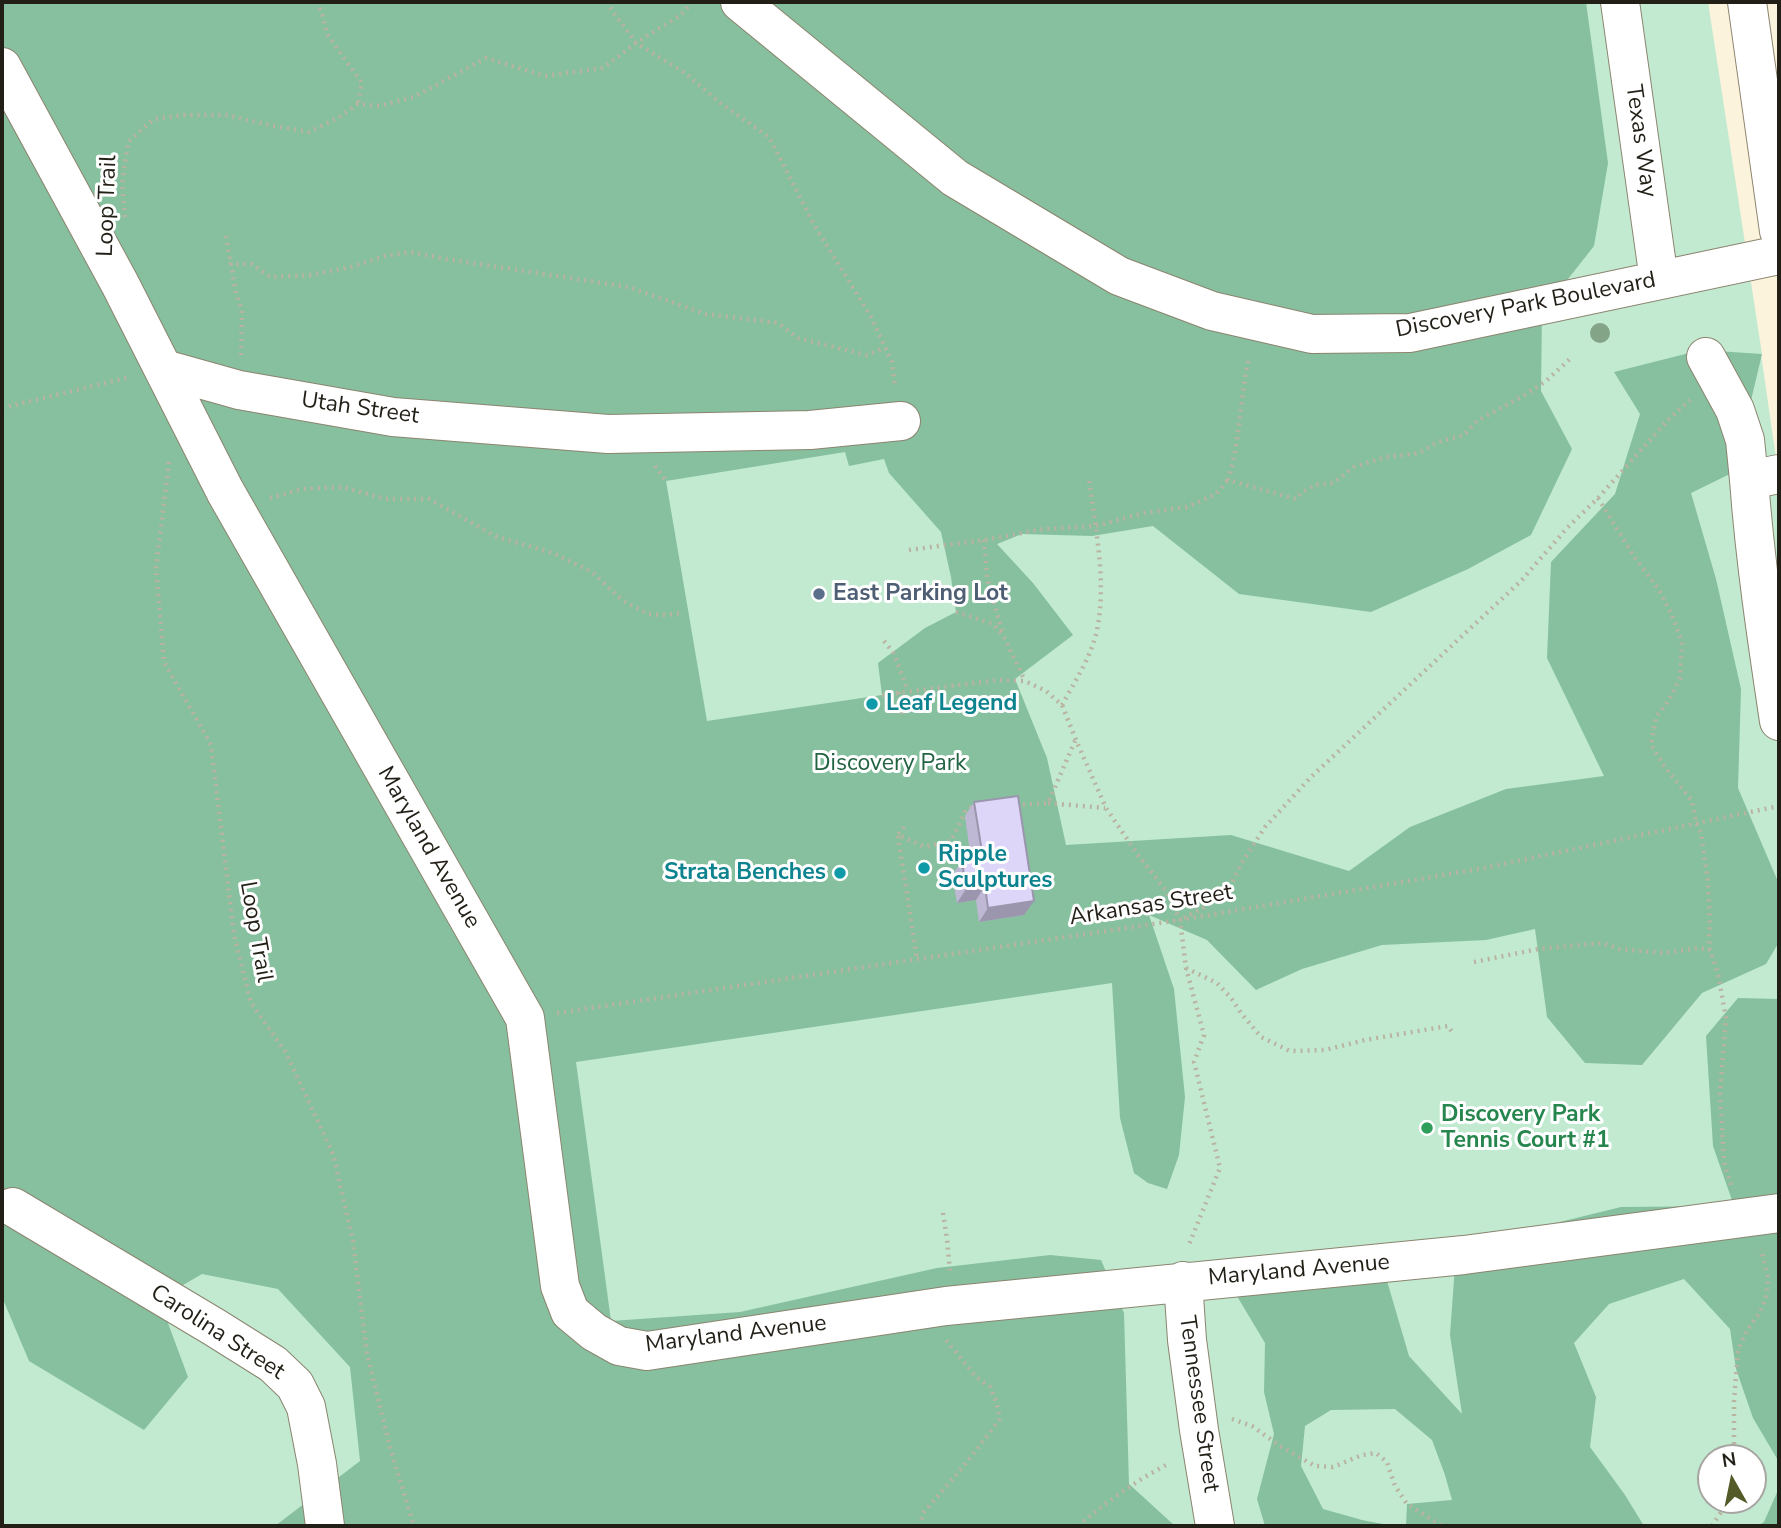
<!DOCTYPE html>
<html>
<head>
<meta charset="utf-8">
<style>
	body { margin:0 }
	#map { position:relative; width:1781px; height:1528px; overflow:hidden; background:#fbf3dc; font-family:"Nunito Sans",sans-serif }
	canvas { display:block }
	.frame { position:absolute; inset:0; border:4px solid #221f17; pointer-events:none }
	.north { position:absolute; left:1697px; top:1444px; width:70px; height:70px; box-sizing:border-box; background:#fff; border:2px solid #a7a5a2; border-radius:50%; rotate:351deg; font-size:19px; font-weight:700; line-height:28px; text-align:center; color:#221f17 }
	.north::after { content:''; display:block; margin:auto; width:24px; height:32px; background:#545b29; clip-path:polygon(50% 0,100% 100%,50% 72%,0 100%) }
</style>
</head>
<body>
<div id="map">
<canvas width="1781" height="1528"></canvas>
<div class="frame"></div>
<div class="north">N</div>
</div>
<script>
const ctx = document.querySelector('canvas').getContext('2d');
ctx.lineJoin = 'round';
function paint(path, color) { ctx.fillStyle = color; ctx.fill(path, 'evenodd'); }
function stroke(path, color, width, dash) { ctx.strokeStyle = color; ctx.lineWidth = width; ctx.lineCap = dash ? 'butt' : 'round'; ctx.setLineDash(dash || []); ctx.stroke(path); }
function write(font, color, halo, rows, align = 'center') {
  ctx.font = font + ' "Nunito Sans",sans-serif'; ctx.lineWidth = 6; ctx.setLineDash([]); ctx.textBaseline = 'middle'; ctx.strokeStyle = halo; ctx.fillStyle = color; for (const [text, x, y, turn = 0] of rows) {
    ctx.save(); ctx.translate(x, y); ctx.rotate((+turn || 0) * Math.PI / 180); ctx.textAlign = isNaN(turn) ? turn : align; if (halo) ctx.strokeText(text, 0, 0); ctx.fillText(text, 0, 0); ctx.restore();
  }
}
const green = new Path2D(`
	M2 2H1708L1762 354H1761L1779 479V1526H2ZM1711 1458H1753V1500H1711Z`);
const forest = new Path2D(`
	M2 2H1586L1608 163 1594 246 1542 312 1541 391 1572 449 1531 535 1468 569 1371 612 1239 594 1153 526 1092 536 1022 534 997 544 1033 583 1073 635 1015 679 1047 758 1066 845 1231 835 1349 871 1410 827 1506 789 1604 776 1547 658 1551 562 1615 494 1640 414 1614 372 1701 350 1762 354 1734 472 1691 493 1716 579 1741 689 1738 788 1779 884V942L1766 964 1702 993 1642 1065 1585 1063 1547 1017 1535 929 1486 940 1382 945 1302 969 1256 990 1207 940 1149 915 1174 989 1185 1097 1179 1155 1167 1189 1148 1183 1134 1173 1120 1118 1112 983 576 1062 611 1321 740 1312 937 1268 1050 1255 1101 1260 1124 1313 1129 1484 1175 1526H275L360 1461 350 1367 278 1289 202 1274 159 1299 188 1377 144 1430 29 1361 2 1297ZM845 452 849 466 884 459 889 473 941 532 951 577 956 612 925 628 878 663 882 695 707 721 666 481Z
	M1738 998 1779 999V1462L1753 1418 1736 1369 1730 1329 1684 1279 1609 1304 1574 1343 1596 1397 1590 1447 1625 1495 1644 1526H1406L1407 1504 1452 1500 1445 1475 1432 1440 1395 1409 1331 1410 1305 1426 1301 1466 1323 1509 1362 1520 1393 1526H1265L1257 1499 1274 1434 1264 1392 1265 1343 1228 1281 1380 1257 1409 1356 1462 1414 1450 1335 1455 1266 1523 1231 1621 1207 1734 1206 1713 1146 1706 1036Z
	M1779 1488V1526H1758L1764 1522Z`);
const path = new Path2D(`
	M316 2 322 13 327 34 362 83 358 104
	M606 2 636 43 685 73 719 102 769 137 814 225 870 315 892 362 895 387
	M125 217 122 184 128 142 154 119 184 115H226L274 126 309 132 338 118 358 104 379 106 414 97 486 58 545 76 603 68 636 43 681 15 692 2
	M226 236 231 264
	M241 355 242 310 236 294 231 264H252L270 277 310 275 351 267 385 256 411 252 446 259 628 287 706 314 778 323 798 338 866 355 885 348
	M1248 361C1240 401 1240 441 1228 480L1296 499 1301 493 1315 485 1333 483 1354 467 1386 457 1419 453 1438 442 1464 435 1477 421 1523 396 1546 381 1572 357
	M2 408 130 377
	M169 462 156 568 164 662 211 745 234 935 251 1003 286 1053 333 1154 353 1241 367 1354 391 1451 414 1526
	M655 466 666 481
	M270 498 302 489 342 487 386 499H429L497 537 553 553 592 572 622 600 648 614 667 615 680 613
	M1598 498 1635 558 1658 588 1671 613 1682 642 1680 678 1669 700 1656 717 1651 745 1664 766 1692 801 1696 823 1701 833 1708 881 1710 923 1709 937 1710 950 1718 974 1726 1018 1720 1094 1724 1162 1731 1185
	M984 540 987 578 1002 631
	M909 550 984 540 1044 529 1095 526 1144 513 1187 507 1216 494 1228 480
	M956 612 993 624 1003 635 1025 681
	M884 641 893 652 908 691
	M899 692 902 714
	M882 695 998 680 1025 681 1046 691 1062 705 1076 740 1106 808 1138 855 1167 892 1180 920 1186 968 1204 1035 1194 1062 1220 1168 1188 1247
	M1062 705C1074 683 1092 655 1097 630 1107 580 1095 528 1089 478
	M1048 803 1105 808
	M1016 805 1048 803 1075 741
	M904 827 898 835 925 847 951 841 967 808 976 807
	M898 836 917 959
	M1184 918 1226 895 1241 864 1265 827 1311 777 1521 581 1567 528 1598 498 1669 419 1690 400
	M1474 962 1538 949 1602 943 1619 949 1664 953 1699 948 1710 950
	M1186 968 1217 983 1231 998 1241 1013 1261 1037 1290 1051 1325 1050 1365 1040 1448 1026 1454 1035
	M557 1013 1180 920 1484 868 1779 806
	M943 1213 947 1239 950 1271
	M1232 1419 1252 1426 1280 1446 1315 1466 1333 1467 1362 1455 1376 1453 1387 1462 1395 1486 1407 1504 1442 1526
	M1734 1458V1402L1738 1350 1747 1330 1759 1314 1766 1298 1768 1278 1761 1249
	M919 1526 924 1512 967 1462 1000 1419 996 1401 990 1387 976 1377 946 1340
	M1078 1526C1106 1502 1137 1480 1170 1463
	M1712 1526 1725 1506 1727 1500`);
const minor = new Path2D(`
	M740 2 955 178 1119 276 1212 311 1312 334 1410 333 1779 255
	M1620 2 1659 280
	M1747 2 1779 231
	M2 67 120 284 225 491 525 1018 560 1286 570 1312 594 1332 619 1346 647 1351 946 1306 1464 1255 1779 1213
	M1706 357 1735 410 1745 440 1749 480
	M164 369 239 390 393 417 608 434 810 430 901 421
	M1779 474 1749 480C1755 561 1767 641 1779 721
	M13 1207 214 1327 273 1364 295 1385 306 1407 317 1464 325 1526
	M1183 1281 1187 1340 1199 1430 1215 1526`);
const trees = [
	[1600,333]
];
const wall = new Path2D(`
	M974 802 1024 915 979 922 976 900 957 903 952 875 962 861 971 860 965 816Z`);
const shadedWall = new Path2D(`
	M985 886 976 900 957 903 966 889Z
	M1034 901 1024 915 979 922 988 908Z`);
const building = new Path2D(`
	M1018 796 1034 901 988 908 985 886 966 889 962 861 983 858 974 802Z`);
const markers = [
	[819,594,7,"#5c6f8a"],
	[872,704,7,"#0f9aa8"],
	[924,868,7,"#0f9aa8"],
	[840,873,7,"#0f9aa8"],
	[1427,1128,7,"#2e9e5b"]
];
const streetNames = [
	["Texas Way",1640,141,82],
	["Loop Trail",108,206,-88],
	["Discovery Park Boulevard",1526,306,-11],
	["Utah Street",360,409,8],
	["Maryland Avenue",428,848,60],
	["Arkansas Street",1151,906,-9],
	["Loop Trail",255,932,80],
	["Maryland Avenue",1299,1271,-5],
	["Carolina Street",217,1333,33],
	["Maryland Avenue",736,1335,-7],
	["Tennessee Street",1198,1404,82]
];
const serviceNames = [
	["East Parking Lot",833,594]
];
const cultureNames = [
	["Leaf Legend",886,704],
	["Ripple",938,855],
	["Sculptures",938,881],
	["Strata Benches",826,873,"right"]
];
const parkNames = [
	["Discovery Park",890,764]
];
const leisureNames = [
	["Discovery Park",1441,1115],
	["Tennis Court #1",1441,1141]
];
paint(green, '#c1ead1');
paint(forest, '#86c09e');
stroke(minor, '#8c846f', 40);
stroke(path, '#bab3a1', 4.5, [2, 5]);
stroke(minor, '#fff', 38);
ctx.fillStyle = '#84a487';
for (const [x, y] of trees) { ctx.beginPath(); ctx.arc(x, y, 10, 0, 2 * Math.PI); ctx.fill(); }
paint(wall, '#bfb8d5');
paint(shadedWall, '#9b96ae');
paint(building, '#ded6f8');
stroke(building, '#9b96ae', 2);
for (const [x, y, r, color] of markers) { const dot = new Path2D(); dot.arc(x, y, r, 0, 2 * Math.PI); ctx.fillStyle = color; ctx.fill(dot); stroke(dot, '#fff', 2.5); }
write('23px', '#221f17', '#fff', streetNames);
write('bold 23px', '#4e5e75', '#fff', serviceNames, 'left');
write('bold 23px', '#0d838f', '#fff', cultureNames, 'left');
write('23px', '#226342', '#fff', parkNames);
write('bold 23px', '#27864d', '#fff', leisureNames, 'left');
</script>
</body>
</html>
